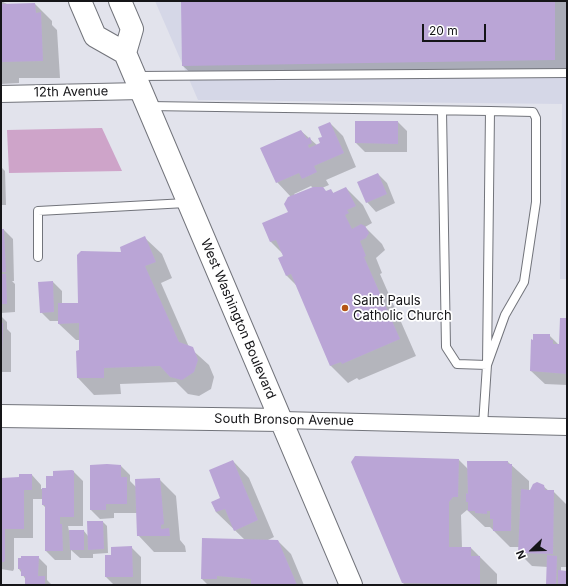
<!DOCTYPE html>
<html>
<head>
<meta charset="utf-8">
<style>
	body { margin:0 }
	#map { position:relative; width:568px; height:586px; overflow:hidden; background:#e2e3ec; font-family:Inter,sans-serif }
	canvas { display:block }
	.frame { position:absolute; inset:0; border:2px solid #151518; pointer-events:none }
	.north { position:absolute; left:512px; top:530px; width:40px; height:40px; -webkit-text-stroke:3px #fff; paint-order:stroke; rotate:247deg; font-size:11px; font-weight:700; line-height:16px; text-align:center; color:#151518 }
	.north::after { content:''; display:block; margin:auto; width:14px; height:18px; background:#151518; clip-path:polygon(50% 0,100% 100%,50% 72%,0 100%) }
	.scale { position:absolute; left:422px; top:24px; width:64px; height:18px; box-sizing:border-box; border:2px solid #151518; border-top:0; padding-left:5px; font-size:12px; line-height:14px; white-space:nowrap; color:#151518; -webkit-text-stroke:3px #fff; paint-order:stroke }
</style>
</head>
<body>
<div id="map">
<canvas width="568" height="586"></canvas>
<div class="frame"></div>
<div class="north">N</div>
<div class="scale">20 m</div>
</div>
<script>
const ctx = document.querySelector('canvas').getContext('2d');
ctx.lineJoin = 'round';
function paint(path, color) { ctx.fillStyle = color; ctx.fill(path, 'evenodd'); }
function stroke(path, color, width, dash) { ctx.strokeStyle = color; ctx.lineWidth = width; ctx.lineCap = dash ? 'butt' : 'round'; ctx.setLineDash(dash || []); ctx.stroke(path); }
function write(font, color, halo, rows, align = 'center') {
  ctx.font = font + ' Inter,sans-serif'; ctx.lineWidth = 3.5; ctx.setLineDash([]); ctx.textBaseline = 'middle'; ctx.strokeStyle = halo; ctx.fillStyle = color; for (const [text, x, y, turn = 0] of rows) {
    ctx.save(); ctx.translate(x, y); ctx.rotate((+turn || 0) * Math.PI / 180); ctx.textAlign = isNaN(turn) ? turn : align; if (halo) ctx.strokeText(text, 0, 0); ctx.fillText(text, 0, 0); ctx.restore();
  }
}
const built = new Path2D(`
	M155 1H567V279H560L562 104 198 100Z`);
const green = new Path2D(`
	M102 128 122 171 9 173 7 130Z`);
const shadow = new Path2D(`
	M1 1 7 4H35L52 21V25L57 30 60 78H19V83L1 84Z
	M182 1H567V73L197 79 183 66Z
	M356 122H398L407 131V152H365L356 143Z
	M330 123 343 136 356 167 326 180 329 185 322 188 326 192 331 190 334 194 346 188 363 205 372 223 365 227 382 244 385 250 376 258 382 273 380 274 416 356 359 380 357 378 348 383 331 366 297 286 287 276 283 254 271 242 263 224 289 213 291 197 277 182 301 131 317 145 321 143ZM311 186 313 188 295 195 294 194Z
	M1 167 5 171 6 205H1Z
	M378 174 387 183 395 203 376 212 367 202Z
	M1 230H4L13 239 14 281H12L15 284V312L1 313Z
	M145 238 162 254 172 278 161 283 189 347 209 365 214 377 211 389 199 396 188 394 176 382 120 384 121 394 94 395 78 378 77 352 80 351V340H76L59 324V321H50L41 312 53 282 62 291V304H79L123 253Z
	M1 316 7 322V329L11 333V372H1Z
	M567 319V385L545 384 531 371 549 335 560 346Z
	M459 460 468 469 508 462 529 481V491L543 486 549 491H553L567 505 566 567H561V572H567V585H547L548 567 532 566 519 553V547H510L490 527H485L467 510 461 515 462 548H471L497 574V585H405L403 583Z
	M233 461 249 478 274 537 266 541H278L291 554 304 585H208L202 579 245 540 216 512 212 502 222 498Z
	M121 466 130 475V481L136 487 159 479 176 496 180 540 185 546 186 552H154L138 535 137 513H114V518L100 519 91 510Z
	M54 472H74L83 481V526H68L69 531H84L88 536 103 522 107 526 108 553 93 554V558H80L71 550V560H55L46 551V508L43 505V499H33V538H14V569L13 571 1 569V486L32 475 41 485V489H47L54 477Z
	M132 548 141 557V585H114L106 577V556H112Z
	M38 557 47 566V580L52 585H26V580L19 569 22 559Z`);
const building = new Path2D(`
	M181 1H555V60L182 66Z
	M35 3 36 13 41 12 43 61 1 62V4Z
	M355 121H398V144L355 143Z
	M330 122 344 153 314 166 317 172 302 179 299 173 276 183 260 148 301 130 307 139 310 137 312 143 308 145 309 148 320 143 318 138 322 137 318 127Z
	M378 173 387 194 366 203 357 182Z
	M313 187H323L326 191 331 189 333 193 346 187 356 206 347 210 349 213 345 215 352 229 361 224 365 226 369 233 366 238 360 241 366 256 364 257 400 339 342 364 341 362 330 366 291 274 286 276 278 258 283 256 276 240 270 242 262 223 288 212 284 204 288 197Z
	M1 229H4L6 272H1Z
	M145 236 156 262 145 266 179 342 193 347 198 360 194 372 182 380 170 377 160 366 104 368V378H77L76 351 79 350V323L58 324V303H78L77 255 81 251 121 252 120 247Z
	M1 274H6L7 304H1Z
	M53 281 54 312 40 313 38 282Z
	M560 318H567V374L530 371 531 339 533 340V334H550V340H553V344H559Z
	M1 323H3L2 351H1Z
	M355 456 459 459 458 497H453L449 502V547H471V556H480V585L402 583 351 462Z
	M233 460 258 520 234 531 225 509 216 512 211 502 220 498 209 470Z
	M467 461H508V464H512L511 531H493V519H490V511H487V514L475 513V511H468V502H466V493L468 494Z
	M107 464 121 465V477H127V504H106V510H90V465Z
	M72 470 74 471V517H60V524H62L63 551H45V505H42V488H46V476H53V471Z
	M19 474H32V490H24V529H5V560L4 562H1L2 478 19 477Z
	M160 478 164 524 161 525V529L169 528 170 536H137L135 479Z
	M537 482 544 485 545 490H554L553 554 518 553 521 489 530 490 533 484Z
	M87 521H103L104 549 88 550Z
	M69 530H84V550H70Z
	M202 538 278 540 297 585H251V579L217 576V579H201Z
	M132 546 133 577H105V555H111V547Z
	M547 555 557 556 556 585H546Z
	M21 556H39L38 576H45V585H25V576H21V569H18V558H21Z
	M558 570 567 571V585H558Z`);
const lane = new Path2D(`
	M136 76 567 73
	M148 106 490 111 487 365 483 425
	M442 111 446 347 457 364 487 365 505 315 524 282 536 202V118L533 112 490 111
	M38 257V211L186 203`);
const street = new Path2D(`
	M1 94 142 91
	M281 420 567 427`);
const secondary = new Path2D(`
	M80 1 95 36 125 53 351 585
	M120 1 132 29 125 53
	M1 416 281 420`);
const markers = [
	[345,308,4,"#b55415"]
];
const streetNames = [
	["12th Avenue",71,92,-1],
	["West Washington Boulevard",238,319,67],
	["South Bronson Avenue",284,420,1]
];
const poiNames = [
	["Saint Pauls",353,301],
	["Catholic Church",353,316]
];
paint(built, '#d5d7e7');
paint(green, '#cea4c9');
paint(shadow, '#0003');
paint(building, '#baa5d6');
stroke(lane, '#72747b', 10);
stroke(street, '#72747b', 18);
stroke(secondary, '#72747b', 24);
stroke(lane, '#fff', 8);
stroke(street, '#fff', 16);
stroke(secondary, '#fff', 22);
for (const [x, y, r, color] of markers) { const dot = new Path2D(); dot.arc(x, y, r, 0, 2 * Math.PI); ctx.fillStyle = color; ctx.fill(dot); stroke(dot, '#fff', 1.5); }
write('13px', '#151518', '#fff', streetNames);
write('13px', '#151518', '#fff', poiNames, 'left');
</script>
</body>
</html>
